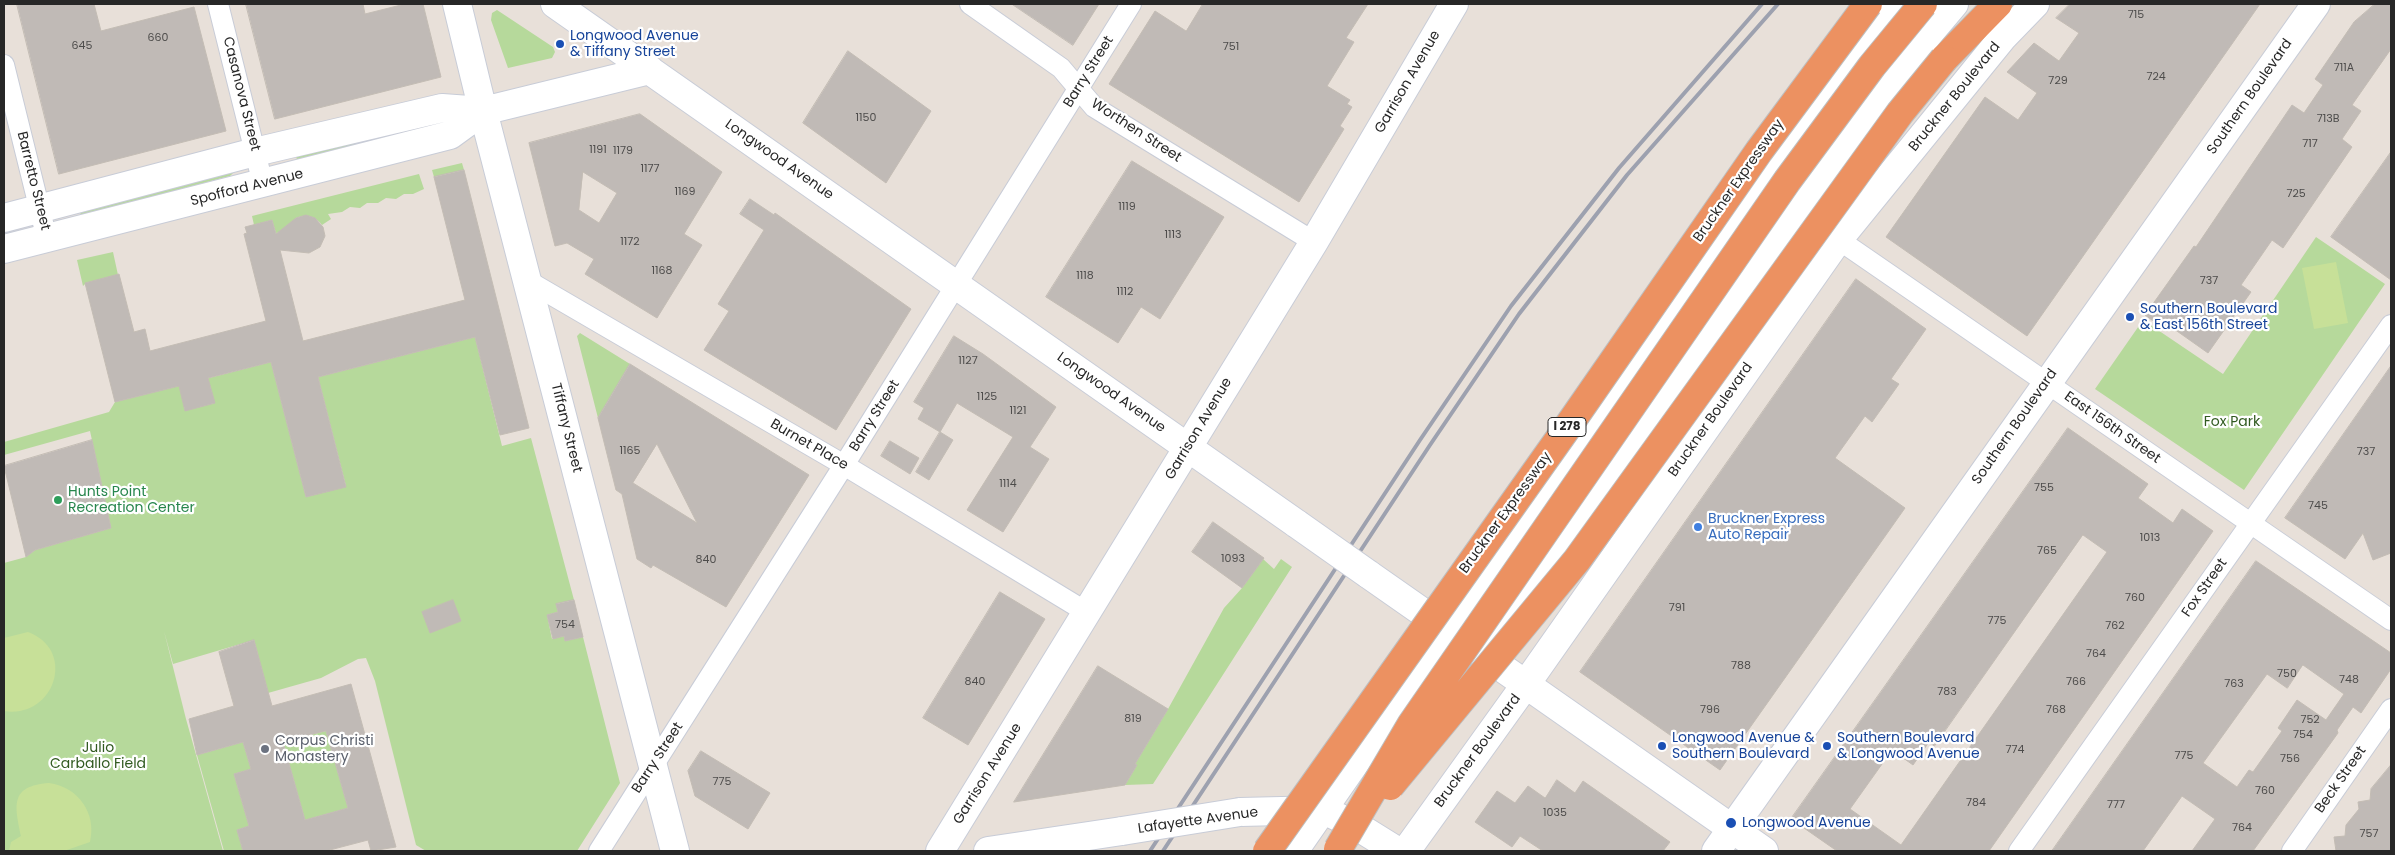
<!DOCTYPE html>
<html>
<head>
<meta charset="utf-8">
<style>
	body { margin:0 }
	#map { position:relative; width:2395px; height:855px; overflow:hidden; background:#e8e0d9; font-family:Poppins,sans-serif }
	canvas { display:block }
	.frame { position:absolute; inset:0; border:5px solid #272727; pointer-events:none }
</style>
</head>
<body>
<div id="map">
<canvas width="2395" height="855"></canvas>
<div class="frame"></div>
</div>
<script>
const ctx = document.querySelector('canvas').getContext('2d');
ctx.lineJoin = 'round';
function paint(path, color) { ctx.fillStyle = color; ctx.fill(path, 'evenodd'); }
function stroke(path, color, width, dash) { ctx.strokeStyle = color; ctx.lineWidth = width; ctx.lineCap = dash ? 'butt' : 'round'; ctx.setLineDash(dash || []); ctx.stroke(path); }
function write(font, color, halo, rows, align = 'center') {
  ctx.font = font + ' Poppins,sans-serif'; ctx.lineWidth = 4.5; ctx.setLineDash([]); ctx.textBaseline = 'middle'; ctx.strokeStyle = halo; ctx.fillStyle = color; for (const [text, x, y, turn = 0] of rows) {
    ctx.save(); ctx.translate(x, y); ctx.rotate((+turn || 0) * Math.PI / 180); ctx.textAlign = isNaN(turn) ? turn : align; if (halo) ctx.strokeText(text, 0, 0); ctx.fillText(text, 0, 0); ctx.restore();
  }
}
const green = new Path2D(`
	M497 10 553 47 555 52 552 58 508 68 491 20 492 13Z
	M380 133 381 138 299 166 295 153Z
	M462 163 464 170 434 177 432 170Z
	M232 170 233 173 230 176 166 193 83 223 79 208Z
	M419 174 424 189 413 194H404L396 199 386 198 378 203H367L360 208 350 207 342 212 328 214 331 219 322 225C315 216 307 214 296 218L287 231 276 233 272 220 254 225 252 216Z
	M2316 237 2385 284 2244 490 2095 389 2143 320 2223 374Z
	M113 252 118 275 86 283 83 286 77 260Z
	M580 333 630 364 598 418 577 336Z
	M475 337 502 446 531 438 574 600 556 604 558 612 547 615 552 639 564 636 565 641 583 637 620 783 577 851H426L416 845 375 681 366 658 358 659 321 678 268 693 254 640 173 664 164 631 186 719 223 851H4V563L26 557 35 550 111 528 90 431 4 455V442L109 412 115 402 182 385 185 410 214 403 210 386 205 379 271 362 306 497 346 486 318 377Z
	M1263 559 1274 569 1281 559 1292 567 1153 784 1125 785 1137 765 1135 764 1168 709 1224 608 1242 588Z
	M326 731 348 808 305 820 283 742Z
	M243 742 251 769 234 774 249 826 237 830 243 851H224L197 755Z`);
const pitch = new Path2D(`
	M2336 262 2348 323 2314 329 2302 268Z
	M28 632C77 650 55 719 4 711V638Z
	M49 783C78 787 97 813 90 842L64 851H9L11 842 21 836C15 806 9 786 49 783Z`);
const building = new Path2D(`
	M17 4H94L101 31 194 7 226 131 59 174Z
	M246 4H363L365 14 405 4H423L441 77 275 119Z
	M1012 4H1099L1073 45Z
	M1203 4H1368L1346 38 1354 42 1327 86 1350 100 1347 104 1352 107 1340 126 1344 129 1299 202 1109 84 1155 11 1186 31Z
	M2070 4H2260L2027 336 1886 237 1985 97 2018 120 2037 93 2007 72 2034 43 2059 61 2079 33 2056 18Z
	M2375 4H2391V49L2352 105 2361 111 2342 139 2352 147 2283 248 2272 240 2241 285 2251 292 2208 353 2167 324 2164 329 2145 315 2194 246 2196 247 2292 105 2304 113 2323 85 2315 79 2354 22Z
	M848 51 931 111 886 183 803 123Z
	M640 114 722 172 684 234 702 245 657 318 585 274 594 259 567 243 555 246 529 143ZM583 172 617 193 599 223 579 210Z
	M2391 152V280L2331 237Z
	M1132 161 1224 217 1160 319 1141 307 1118 343 1046 297Z
	M464 170 529 428 500 435 475 337 318 377 346 487 306 497 271 362 208 378 215 403 185 411 179 386 115 402 85 283 119 274 134 332 145 329 150 351 266 321 244 234 247 233 245 227 272 220 276 234 296 218 306 215 315 218 323 227 325 236 320 247 309 253 280 250 303 341 465 300 434 177Z
	M750 199 774 215 775 213 911 309 836 430 704 350 729 311 718 304 764 230 740 214Z
	M1856 279 1926 329 1891 379 1899 384 1872 422 1865 416 1835 458 1905 508 1720 770 1580 672Z
	M954 336 983 354 1056 407 1030 447 1049 459 1003 532 967 510 1013 437 957 403 940 432 918 419 924 408 914 402Z
	M630 364 809 475 726 607 653 565 651 568 637 559 622 494 616 490 598 418ZM657 444 697 523 633 483Z
	M2391 366V553L2373 560 2363 533 2345 559 2285 518Z
	M2068 428 2148 484 2138 498 2173 523 2182 509 2213 531 1989 851H1837L1791 819ZM2083 535 2107 552 1901 845 1850 809 1892 750 1913 765 1929 742 1934 746Z
	M940 432 953 440 929 480 916 472Z
	M92 440 111 528 35 550 26 557 4 466Z
	M890 441 919 458 910 474 881 456Z
	M1213 522 1264 558 1242 588 1192 552Z
	M2256 561 2391 653V669L2361 713 2353 707 2337 730 2338 733 2253 851H2192L2215 819 2182 796 2143 851H2052ZM2303 665 2344 694 2326 720 2297 700 2278 728 2282 731 2253 772 2249 770 2237 787 2203 763 2267 674 2287 688Z
	M1000 592 1045 619 968 745 923 718Z
	M453 600 461 621 430 633 422 612Z
	M574 600 583 637 565 641 564 636 553 639 547 615 558 612 556 604Z
	M254 640 272 706 351 684 396 847 371 851 368 840 326 851H243L237 830 249 826 234 774 251 769 243 742 197 755 189 719 234 706 219 652ZM326 731 348 808 305 820 283 742Z
	M1098 666 1168 709 1135 764 1137 765 1125 785 1014 802Z
	M701 751 770 793 748 829 695 796 688 771Z
	M2391 765V851H2336L2334 837 2345 836 2346 825 2359 809 2358 802 2370 800 2371 789Z
	M1557 780 1575 793 1583 781 1670 842 1663 851H1543L1520 836 1512 847 1475 822 1497 791 1515 803 1528 786 1545 798Z`);
const street = new Path2D(`
	M218 4 263 184
	M970 4 1061 68 1094 107 1314 242
	M4 65 47 239
	M1829 233 2391 620
	M528 281 844 465 1088 613
	M599 851 844 465 1131 4
	M2019 851 2391 325
	M2292 851 2391 709`);
const secondary = new Path2D(`
	M457 4 483 111 675 851
	M555 4 1297 524
	M4 218 255 152 442 108 483 111 650 70
	M4 249 450 135 483 111
	M1368 574 1764 851
	M1445 704 1480 652 1547 568 1797 211 1916 49 1954 4
	M1240 812 1324 810 1360 828 1397 851
	M940 851 1314 242 1454 4
	M988 851 1122 831
	M1294 851 1448 629 1508 548 1758 185 1897 4
	M1406 851 1526 684 1838 240 2003 37 2035 4
	M1716 851 2316 4`);
const highway = new Path2D(`
	M1944 59 1998 4`);
const rail = new Path2D(`
	M1150 851 1420 440 1511 306 1619 168 1762 4
	M1163 851 1430 445 1519 314 1627 175 1778 4`);
const secondaryBridge = new Path2D(`
	M1297 524 1368 574
	M1122 831 1240 812`);
const highwayBridge = new Path2D(`
	M1390 786 1577 560 1900 113 1944 59
	M1338 849 1411 725 1787 181 1872 66 1923 4
	M1267 851 1564 432 1759 151 1868 4`);
const markers = [
	[560,44,5,"#1a4fb4"],
	[2130,317,5,"#1a4fb4"],
	[58,500,5,"#2e9e5b"],
	[1698,527,5,"#3f7fe0"],
	[1662,746,5,"#1a4fb4"],
	[1827,746,5,"#1a4fb4"],
	[265,749,5,"#6b7280"],
	[1731,823,6,"#1a4fb4"]
];
const numberNames = [
	["715",2136,15],
	["660",158,38],
	["645",82,46],
	["751",1231,47],
	["711A",2344,68],
	["724",2156,77],
	["729",2058,81],
	["1150",866,118],
	["713B",2328,119],
	["717",2310,144],
	["1191",598,150],
	["1179",623,151],
	["1177",650,169],
	["1169",685,192],
	["725",2296,194],
	["1119",1127,207],
	["1113",1173,235],
	["1172",630,242],
	["1168",662,271],
	["1118",1085,276],
	["737",2209,281],
	["1112",1125,292],
	["1127",968,361],
	["1125",987,397],
	["1121",1018,411],
	["1165",630,451],
	["737",2366,452],
	["1114",1008,484],
	["755",2044,488],
	["745",2318,506],
	["1013",2150,538],
	["765",2047,551],
	["1093",1233,559],
	["840",706,560],
	["760",2135,598],
	["791",1677,608],
	["775",1997,621],
	["754",565,625],
	["762",2115,626],
	["764",2096,654],
	["788",1741,666],
	["750",2287,674],
	["748",2349,680],
	["840",975,682],
	["766",2076,682],
	["763",2234,684],
	["783",1947,692],
	["796",1710,710],
	["768",2056,710],
	["819",1133,719],
	["752",2310,720],
	["754",2303,735],
	["774",2015,750],
	["775",2184,756],
	["756",2290,759],
	["775",722,782],
	["760",2265,791],
	["784",1976,803],
	["777",2116,805],
	["1035",1555,813],
	["764",2242,828],
	["757",2369,834]
];
const shields = [
	[1567,427,38]
];
const shieldNames = [
	["I 278",1567,427]
];
const transitNames = [
	["Longwood Avenue",570,36],
	["& Tiffany Street",570,52],
	["Southern Boulevard",2140,309],
	["& East 156th Street",2140,325],
	["Longwood Avenue &",1672,738],
	["Southern Boulevard",1672,754],
	["Southern Boulevard",1837,738],
	["& Longwood Avenue",1837,754],
	["Longwood Avenue",1742,823]
];
const streetNames = [
	["Barry Street",1089,72,-58],
	["Garrison Avenue",1408,82,-60],
	["Casanova Street",241,94,76],
	["Bruckner Boulevard",1955,97,-51],
	["Southern Boulevard",2250,97,-55],
	["Worthen Street",1136,131,33],
	["Longwood Avenue",779,160,35],
	["Barretto Street",33,181,76],
	["Bruckner Expressway",1739,181,-55],
	["Spofford Avenue",247,188,-14],
	["Longwood Avenue",1111,393,35],
	["Barry Street",875,416,-58],
	["Bruckner Boulevard",1711,420,-55],
	["Southern Boulevard",2015,427,-55],
	["Tiffany Street",566,428,76],
	["East 156th Street",2112,428,35],
	["Garrison Avenue",1199,429,-59],
	["Burnet Place",809,445,30],
	["Bruckner Expressway",1506,513,-54],
	["Fox Street",2205,588,-55],
	["Bruckner Boulevard",1478,751,-54],
	["Barry Street",658,758,-57],
	["Garrison Avenue",988,774,-58],
	["Beck Street",2341,780,-55],
	["Lafayette Avenue",1198,821,-8]
];
const parkNames = [
	["Fox Park",2232,422],
	["Julio",98,748],
	["Carballo Field",98,764]
];
const leisureNames = [
	["Hunts Point",68,492],
	["Recreation Center",68,508]
];
const shopNames = [
	["Bruckner Express",1708,519],
	["Auto Repair",1708,535]
];
const worshipNames = [
	["Corpus Christi",275,741],
	["Monastery",275,757]
];
paint(green, '#b6d99b');
paint(pitch, '#c7e098');
paint(building, '#c0bab6');
stroke(building, '#c3bcb4', 1);
stroke(street, '#c8ccd7', 22);
stroke(secondary, '#c8ccd7', 30);
stroke(highway, '#bebebe', 30);
stroke(street, '#fff', 20);
stroke(secondary, '#fff', 28);
stroke(highway, '#ec9161', 28);
stroke(rail, '#9da1af', 4);
stroke(secondaryBridge, '#c8ccd7', 30, []);
stroke(highwayBridge, '#bebebe', 30, []);
stroke(secondaryBridge, '#fff', 28);
stroke(highwayBridge, '#ec9161', 28);
for (const [x, y, r, color] of markers) { const dot = new Path2D(); dot.arc(x, y, r, 0, 2 * Math.PI); ctx.fillStyle = color; ctx.fill(dot); stroke(dot, '#fff', 2); }
write('11px', '#4d4c4b', null, numberNames);
for (const [x, y, w] of shields) { const box = new Path2D(); box.roundRect(x - w / 2, y - 9.5, w, 19, 4); ctx.fillStyle = '#fff'; ctx.fill(box); stroke(box, '#272727', 1); }
write('bold 12px', '#272727', null, shieldNames);
write('14px', '#164399', '#fff', transitNames, 'left');
write('14px', '#272727', '#fff', streetNames);
write('14px', '#315a20', '#fff', parkNames);
write('14px', '#27864d', '#fff', leisureNames, 'left');
write('14px', '#366cbe', '#fff', shopNames, 'left');
write('14px', '#5b616d', '#fff', worshipNames, 'left');
</script>
</body>
</html>
